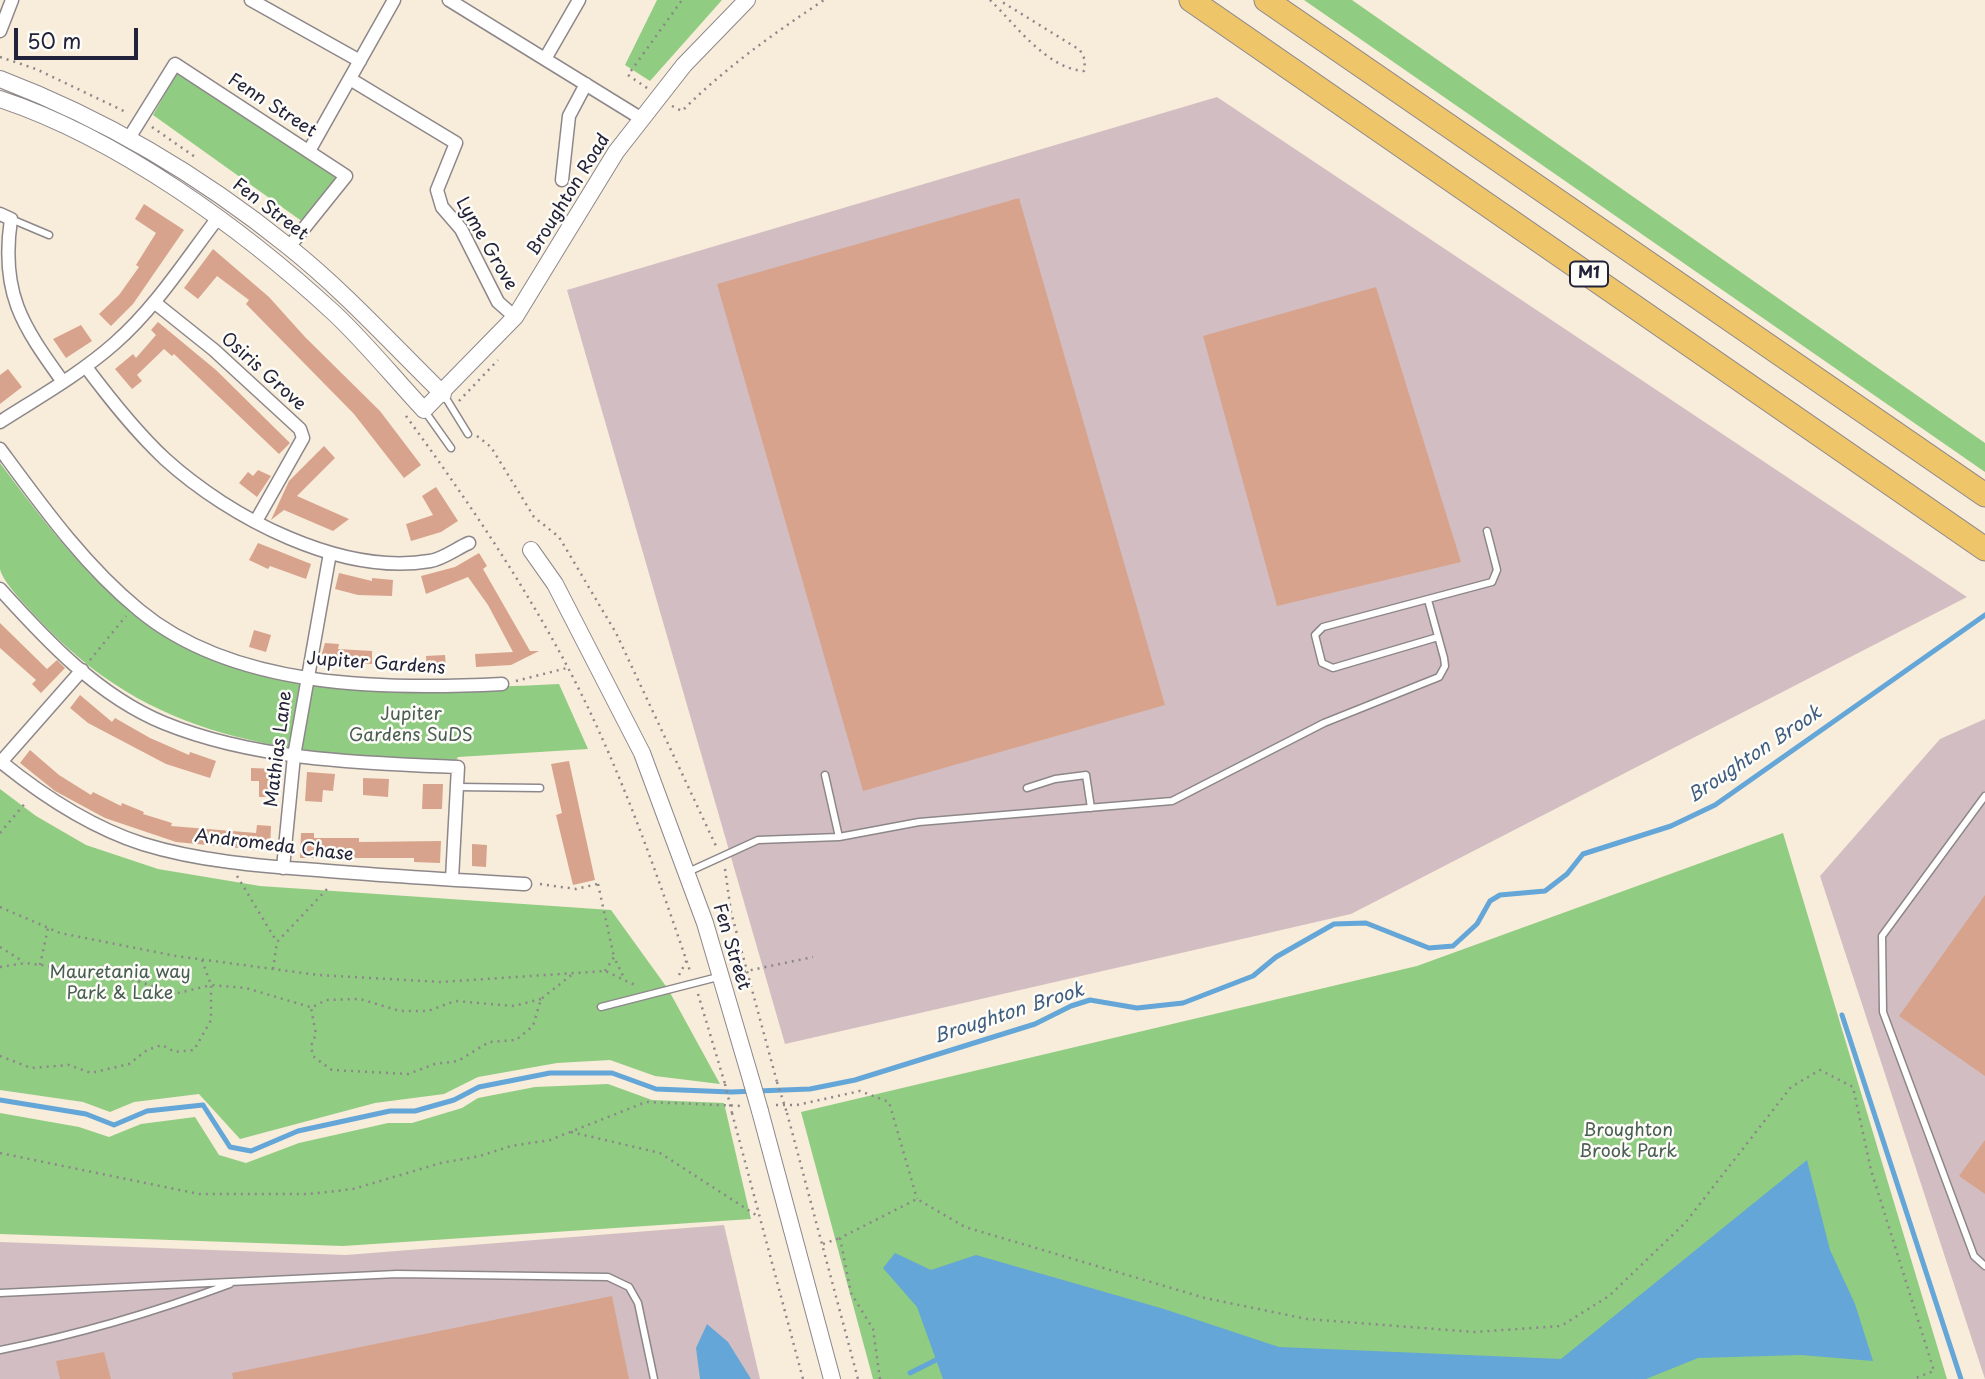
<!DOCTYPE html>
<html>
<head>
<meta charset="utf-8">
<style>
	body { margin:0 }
	#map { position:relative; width:1985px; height:1379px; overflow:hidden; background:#f8ecda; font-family:"Playpen Sans",sans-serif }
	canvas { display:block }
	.scale { position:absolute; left:14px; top:28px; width:124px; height:32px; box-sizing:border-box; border:4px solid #22223b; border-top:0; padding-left:9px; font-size:21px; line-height:24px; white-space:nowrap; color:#22223b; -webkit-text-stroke:5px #fdfcf7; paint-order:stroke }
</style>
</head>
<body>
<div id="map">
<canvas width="1985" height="1379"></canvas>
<div class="scale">50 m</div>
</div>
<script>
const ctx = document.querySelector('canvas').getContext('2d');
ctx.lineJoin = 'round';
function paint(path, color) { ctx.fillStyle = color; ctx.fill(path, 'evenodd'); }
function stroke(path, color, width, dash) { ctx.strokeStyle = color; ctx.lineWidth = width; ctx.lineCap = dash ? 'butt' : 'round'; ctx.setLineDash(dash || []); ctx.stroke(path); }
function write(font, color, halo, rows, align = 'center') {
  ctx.font = font + ' "Playpen Sans",sans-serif'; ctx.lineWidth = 5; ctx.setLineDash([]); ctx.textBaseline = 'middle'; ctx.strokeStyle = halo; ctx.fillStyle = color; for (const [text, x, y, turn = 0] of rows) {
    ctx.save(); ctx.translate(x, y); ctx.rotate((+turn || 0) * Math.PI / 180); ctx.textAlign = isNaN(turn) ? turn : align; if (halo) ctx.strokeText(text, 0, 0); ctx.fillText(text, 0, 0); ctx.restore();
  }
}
const industrial = new Path2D(`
	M1217 97 1967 597 1351 914 785 1044 567 290Z
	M1985 719V1379L1820 876 1940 739Z
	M724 1225 760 1379H0V1242L346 1255Z`);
const green = new Path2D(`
	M657 0H722L650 81 625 65Z
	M1304 0H1352L1985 443V472Z
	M177 73 337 178 303 222 153 115Z
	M0 463C41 517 83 575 138 617 222 680 315 687 415 687 463 687 511 687 559 684L588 749 458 757 455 762C298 753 163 748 46 627 35 615 3 584 0 569 0 543 0 492 0 463Z
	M0 789 36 816 86 845 158 869 260 886 611 910 668 989 720 1084 655 1076 610 1060 557 1063 478 1077 444 1094 375 1103 240 1139 199 1094 134 1102 110 1112 83 1102 0 1090Z
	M1783 833 1947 1379H873L801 1112 1417 966Z
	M608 1084 652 1100 724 1103 751 1219 343 1246 0 1234V1113L79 1127 109 1137 141 1124 195 1117 219 1155 246 1163 299 1143 388 1123H412L462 1108 478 1098 535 1087Z`);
const water = new Path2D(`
	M1807 1160 1830 1250 1855 1304 1873 1361 1801 1355 1698 1358 1646 1379H943L917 1307 883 1268 895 1253 931 1270 976 1255 1164 1309 1279 1347 1561 1359Z
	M707 1324 728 1342 751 1379H700L696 1348Z`);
const stream = new Path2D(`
	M1842 1015 1961 1379
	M0 1100 86 1114 114 1125 147 1111 203 1105 230 1147 251 1151 298 1131 390 1111H415L454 1100 479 1087 550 1073H612L656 1089 731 1092 810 1089 855 1080 1035 1024 1071 1006 1090 1000 1137 1008 1183 1003 1253 976 1276 957 1334 924 1366 923 1429 948 1453 946 1477 924 1490 901 1500 895 1545 891 1567 874 1583 854 1671 826 1715 805 1985 615
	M910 1373 936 1360`);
const building = new Path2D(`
	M1019 198 1165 705 863 791 717 284Z
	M144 204 184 230 133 304 111 326 99 314 119 295 139 267 136 265 156 233 135 219Z
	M213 249 269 297 305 337 380 411 421 465 404 478 354 414 246 304 249 300 217 276 198 299 184 288Z
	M1376 287 1461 562 1277 606 1203 336Z
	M158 322 216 370 290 443 279 454 174 354 172 356 164 349 137 375 142 381 132 389 115 369 133 354 136 358 156 335 151 330Z
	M81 325 92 341 66 358 53 339Z
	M8 369 22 387 0 404V375Z
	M324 446 335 458 297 496 349 519 333 531 284 510 271 520 289 481Z
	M258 470 271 476 257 497 239 483 248 472 253 476Z
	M436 487 458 521 441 532 411 541 406 524 433 515 422 496Z
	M258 543 311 564 306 579 270 566 268 569 249 560Z
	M479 553 487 566 483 569 530 651H539L511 665 476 667 475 654 513 652 488 605 468 577 426 594 421 576 455 567Z
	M339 573 372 581V578L393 580 392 596 358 595 335 589Z
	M0 623 47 669 57 660 65 668 41 693 32 684 36 680 0 648Z
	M254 630 271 635 266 652 249 647Z
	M325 643 339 644 338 649 372 651V664L320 660Z
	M445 655 446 668 427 669 426 656Z
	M80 695 112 722 115 718 150 738 189 755 190 752 216 761 210 778 166 764 88 723 70 708Z
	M30 750 59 775 91 795 93 792 121 806 122 803 144 812 143 814 172 823 171 826 256 833 257 825 271 826 270 851 176 842 105 818 55 791 20 763Z
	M569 761 595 880 573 885 556 815 562 813 551 764Z
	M251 768 276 769 275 797H259V781H251Z
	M307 772 335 774 333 791 323 790 322 802 305 801Z
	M363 778 389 779 388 797 363 795Z
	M423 784H443L442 809H422Z
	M301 833H314V838H359V842L441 841 440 863 414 862V858H300Z
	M472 844 487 845 486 867 472 866Z
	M1985 895V1076L1899 1016Z
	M1985 1140V1194L1959 1176Z
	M612 1296 629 1379H233L232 1373Z
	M104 1352 111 1379H60L56 1361Z`);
const path = new Path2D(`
	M990 0C1015 24 1047 69 1084 71L1085 60 1080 50 999 0
	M0 57 36 69 128 113
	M647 88 628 75 682 0
	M672 106 682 111C725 68 773 34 824 0
	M152 127 198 159
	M275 214 290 224
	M459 401 498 360
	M406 416C461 491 514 569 559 651 615 753 654 865 691 974
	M477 436 491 447 534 517 559 537 616 633 716 846
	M90 660 126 616
	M516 681 567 668
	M0 833 27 801
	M725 869 731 912 777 1082
	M237 876 277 942
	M540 884 576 889 602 883
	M598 884 614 957
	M0 907 60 933 176 956 318 975 441 982 605 971 635 985
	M0 947 24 962
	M202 960 211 985 246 988 310 1007
	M40 965 48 928
	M0 967 26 963 63 968 135 980 174 994 211 985V1020L194 1050 175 1052 162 1045 147 1050 129 1064 91 1073 69 1065 31 1068 0 1056
	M273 969 277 942 330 886
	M605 971 614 957 625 980
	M737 973 813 957
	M679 975 687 960
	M698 994 725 1084
	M541 999 514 1006 455 1001 428 1011H400L360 999 326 1000 311 1008 316 1034 311 1046 313 1056 322 1063 332 1070 408 1074 435 1064 458 1061 489 1042 516 1040 533 1026 541 999 574 973
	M776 1105H797L860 1091 889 1102 917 1199
	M732 1113 803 1379
	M787 1113 858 1379
	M571 1132 660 1153 759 1217
	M0 1153 199 1194H309L353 1189 441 1163 480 1156 511 1146 550 1140 646 1102 742 1106
	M823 1244 840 1238
	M880 1379 873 1329 851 1293 840 1238 917 1199 965 1227 1205 1298 1307 1319 1474 1332 1561 1326 1609 1296 1685 1223 1791 1087 1820 1070 1853 1087 1871 1170 1934 1371 1913 1379`);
const service = new Path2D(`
	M11 219 49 235
	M444 395 468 434
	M424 410 451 448
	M1438 637 1333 668 1322 663 1315 635 1323 627 1492 582 1497 570 1487 531
	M825 775 839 837
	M457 787 540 788
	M1027 788 1055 779 1086 775 1091 808
	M1985 796 1882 936 1883 1012 1974 1256 1985 1266
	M688 872 758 840 839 837 919 822 1172 801 1324 723 1439 677 1445 666 1444 658 1428 600
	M601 1007 718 977
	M0 1293 397 1274 608 1277 629 1287 638 1303 654 1379
	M0 1350C81 1334 152 1313 230 1284`);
const minor = new Path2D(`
	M251 0 360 61
	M449 0 642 119
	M0 31 12 0
	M545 59 579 0
	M350 79 456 143 437 190 442 207 461 229 498 302 515 317
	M129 138 175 64 346 176 289 247
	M309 151 394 0
	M562 180 569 116 586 84
	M0 214 11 219C0 293 22 325 63 382
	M154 302 214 350 300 429 303 438 256 521
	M86 367C110 399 135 431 165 459 230 518 341 576 430 561 443 559 457 548 469 543
	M0 422C39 397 80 374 115 343 155 308 185 261 217 219
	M0 449C42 506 84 565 139 610 234 689 385 690 502 684
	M0 589C46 640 98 696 164 723 255 760 361 763 458 767L452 879
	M0 761C43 796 90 827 143 844 198 861 259 866 317 870 386 876 456 880 525 884
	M1 762 82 670
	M283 868 294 756 330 553`);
const tertiary = new Path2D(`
	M0 79C105 119 201 176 289 247 344 291 392 344 443 394
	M0 99C118 138 243 229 334 313 366 343 394 378 424 410L515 317 616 152 684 65 747 0
	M531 550 555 584 642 753 705 923 752 1083
	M760 1111 832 1379`);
const motorway = new Path2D(`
	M1191 0 1985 549
	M1266 0 1985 495`);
const pathBridge = new Path2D(`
	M777 1082 787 1113
	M725 1084 732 1113`);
const tertiaryBridge = new Path2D(`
	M752 1083 760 1111`);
const shields = [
	[1589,274,38]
];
const shieldNames = [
	["M1",1589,274]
];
const streetNames = [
	["Fenn Street",272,106,33],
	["Broughton Road",569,195,-58],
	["Fen Street",270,210,37],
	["Lyme Grove",486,244,60],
	["Osiris Grove",263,372,42],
	["Jupiter Gardens",376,664,4],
	["Mathias Lane",279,749,-83],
	["Andromeda Chase",274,846,7],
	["Fen Street",731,947,73]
];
const parkNames = [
	["Jupiter",411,715],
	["Gardens SuDS",411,736],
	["Mauretania way",120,973],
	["Park & Lake",120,994],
	["Broughton",1628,1131],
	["Brook Park",1628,1152]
];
const waterNames = [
	["Broughton Brook",1755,755,-34],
	["Broughton Brook",1009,1014,-18]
];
paint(industrial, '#d2bec2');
paint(green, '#90cc82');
paint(water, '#63a6d7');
stroke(stream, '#63a6d7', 5);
paint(building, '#d8a38c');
stroke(service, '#8d878a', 9);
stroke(minor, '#8d878a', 15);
stroke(tertiary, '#8d878a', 18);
stroke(motorway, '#8d878a', 25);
stroke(path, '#8d878a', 2.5, [2, 5]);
stroke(service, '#fff', 6);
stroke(minor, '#fff', 12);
stroke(tertiary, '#fff', 16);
stroke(motorway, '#eec569', 23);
stroke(tertiaryBridge, '#8d878a', 18, []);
stroke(pathBridge, '#8d878a', 2.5, [2, 5]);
stroke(tertiaryBridge, '#fff', 16);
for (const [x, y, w] of shields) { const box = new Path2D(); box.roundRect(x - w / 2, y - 12.5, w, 25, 5); ctx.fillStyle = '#fdfcf7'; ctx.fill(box); stroke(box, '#22223b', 2); }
write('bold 16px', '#22223b', null, shieldNames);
write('18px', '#22223b', '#fdfcf7', streetNames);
write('18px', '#485e54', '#fdfcf7', parkNames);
write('italic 19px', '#3f5d81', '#fdfcf7', waterNames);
</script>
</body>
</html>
